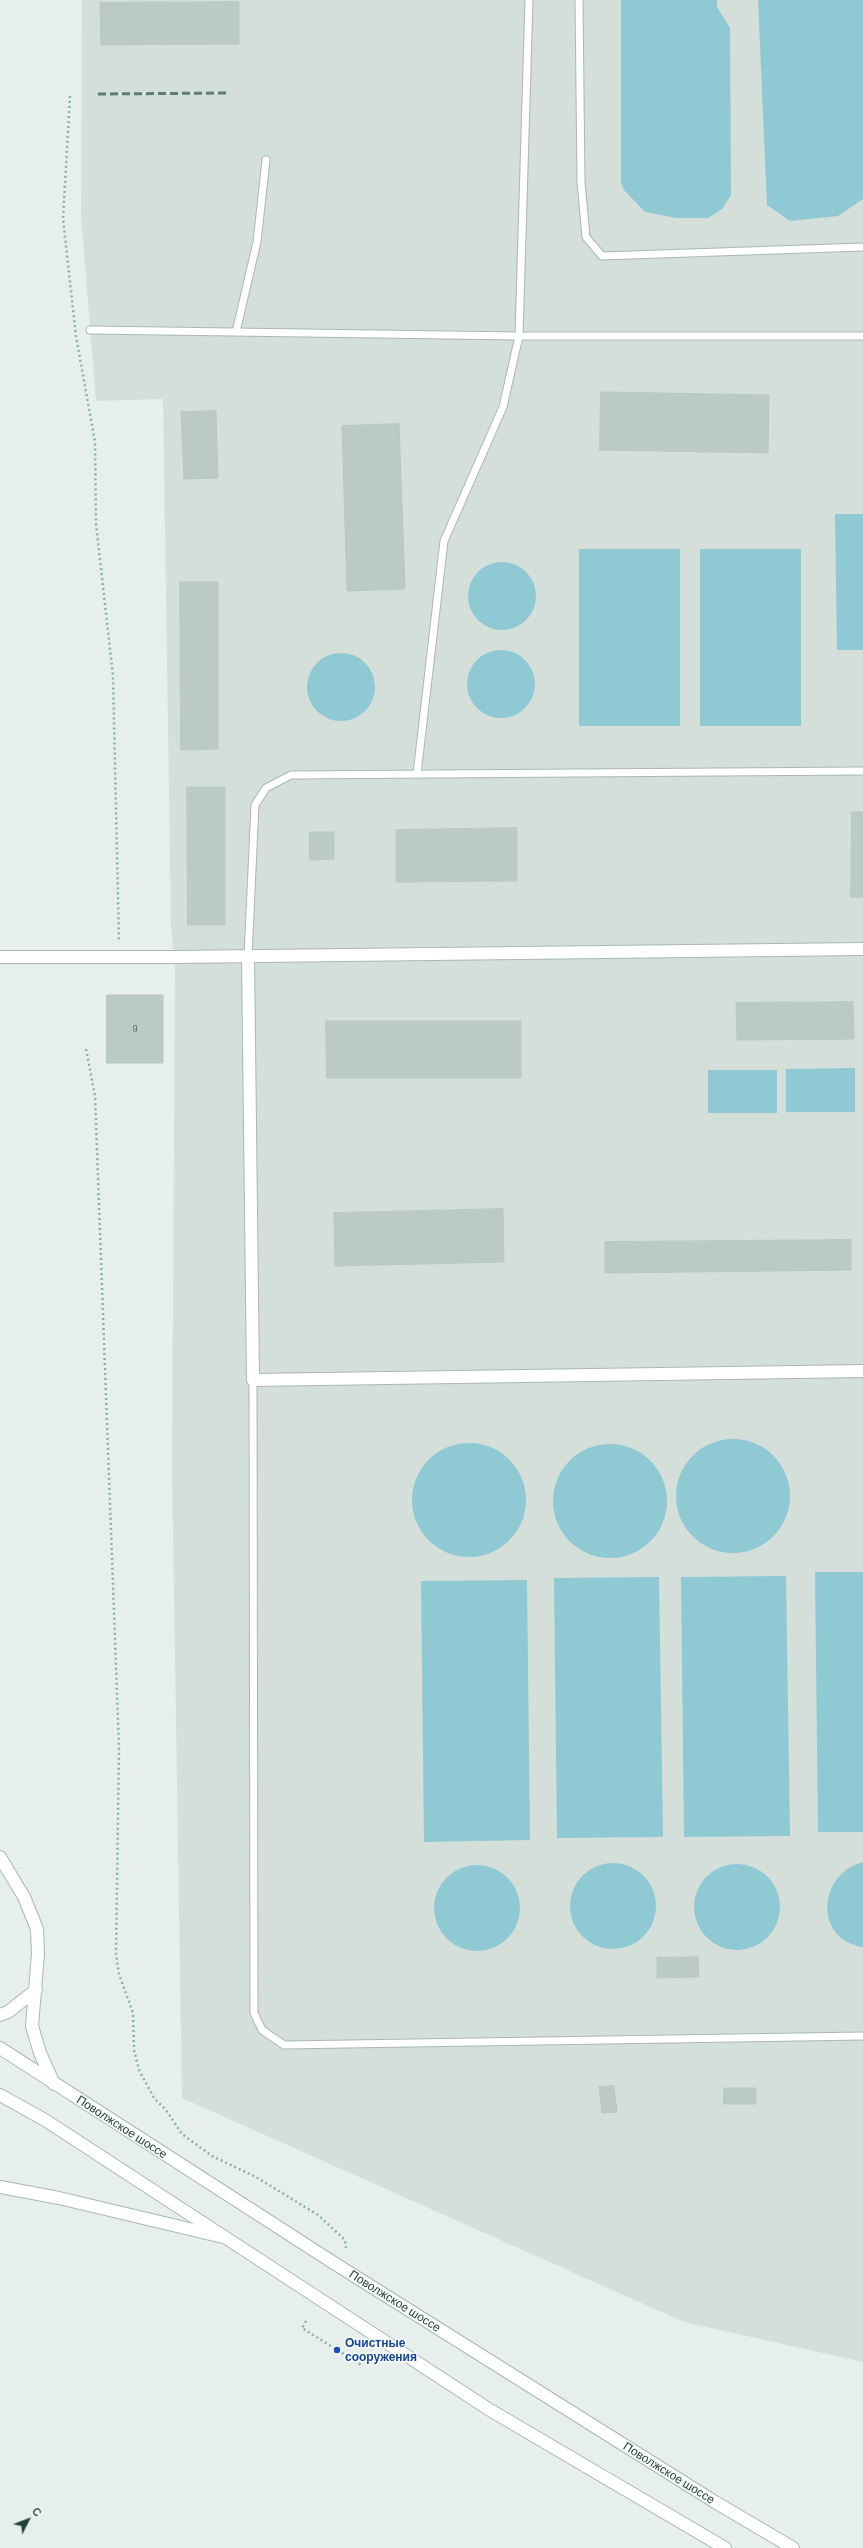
<!DOCTYPE html>
<html>
<head>
<meta charset="utf-8">
<style>
	body { margin:0 }
	#map { position:relative; width:863px; height:2548px; overflow:hidden; background:#e6efeb; font-family:Barlow,sans-serif }
	canvas { display:block }
	.north { position:absolute; left:8px; top:2500px; width:40px; height:40px; -webkit-text-stroke:3px #f7fbf9; paint-order:stroke; rotate:48deg; font-size:11px; font-weight:700; line-height:16px; text-align:center; color:#24423a }
	.north::after { content:''; display:block; margin:auto; width:14px; height:18px; background:#24423a; clip-path:polygon(50% 0,100% 100%,50% 72%,0 100%) }
</style>
</head>
<body>
<div id="map">
<canvas width="863" height="2548"></canvas>
<div class="north">С</div>
</div>
<script>
const ctx = document.querySelector('canvas').getContext('2d');
ctx.lineJoin = 'round';
function paint(path, color) { ctx.fillStyle = color; ctx.fill(path, 'evenodd'); }
function stroke(path, color, width, dash) { ctx.strokeStyle = color; ctx.lineWidth = width; ctx.lineCap = dash ? 'butt' : 'round'; ctx.setLineDash(dash || []); ctx.stroke(path); }
function write(font, color, halo, rows, align = 'center') {
  ctx.font = font + ' Barlow,sans-serif'; ctx.lineWidth = 3; ctx.setLineDash([]); ctx.textBaseline = 'middle'; ctx.strokeStyle = halo; ctx.fillStyle = color; for (const [text, x, y, turn = 0] of rows) {
    ctx.save(); ctx.translate(x, y); ctx.rotate((+turn || 0) * Math.PI / 180); ctx.textAlign = isNaN(turn) ? turn : align; if (halo) ctx.strokeText(text, 0, 0); ctx.fillText(text, 0, 0); ctx.restore();
  }
}
const built = new Path2D(`
	M82 0H863V2362L684 2322 182 2098 172 1470 175 967 171 926 163 399 96 401 81 216Z`);
const water = new Path2D(`
	M621 0H717V7L730 28 731 195 722 209 708 218H676L645 212 624 190 621 183Z
	M758 0H863V199L838 216 790 221 767 205Z
	M835 514H863V650H837Z
	M579 549H680V726H579Z
	M700 549H801V726H700Z
	M468 596a34 34 0 1 1 68 0a34 34 0 1 1-68 0Z
	M467 684a34 34 0 1 1 68 0a34 34 0 1 1-68 0Z
	M307 687a34 34 0 1 1 68 0a34 34 0 1 1-68 0Z
	M855 1068V1112H786V1069Z
	M708 1070H777V1113H708Z
	M676 1496a57 57 0 1 1 114 0a57 57 0 1 1-114 0Z
	M412 1500a57 57 0 1 1 114 0a57 57 0 1 1-114 0Z
	M553 1501a57 57 0 1 1 114 0a57 57 0 1 1-114 0Z
	M815 1572H863V1832H818Z
	M786 1576 790 1836 684 1837 681 1577Z
	M659 1577 663 1837 557 1838 554 1578Z
	M527 1580 530 1840 424 1842 421 1581Z
	M863 1862V1947C814 1940 817 1874 863 1862Z
	M570 1906a43 43 0 1 1 86 0a43 43 0 1 1-86 0Z
	M694 1907a43 43 0 1 1 86 0a43 43 0 1 1-86 0Z
	M434 1908a43 43 0 1 1 86 0a43 43 0 1 1-86 0Z`);
const building = new Path2D(`
	M239 2V44L101 45 100 3Z
	M601 392 769 395 768 453 600 450Z
	M216 411 218 478 184 479 181 412Z
	M399 424 405 589 347 591 342 426Z
	M180 582H218V749L181 750Z
	M187 787H225V925H188Z
	M852 812H863V897H851Z
	M517 828V881L396 882V830Z
	M310 832H334V859L310 860Z
	M107 995H163V1063H107Z
	M853 1002 854 1039 737 1040 736 1003Z
	M326 1021H521V1078H327Z
	M503 1209 504 1262 335 1266 334 1213Z
	M851 1240V1270L605 1273V1242Z
	M698 1957 699 1977 657 1978V1958Z
	M614 2086 617 2112 602 2113 599 2087Z
	M724 2088H756V2104H724Z`);
const path = new Path2D(`
	M70 96 63 219 76 336 95 442 96 524 113 676 119 942
	M86 1049 95 1096 119 1748 116 1954 119 1974 133 2013 134 2050 139 2070 154 2098 166 2110 182 2134 212 2156 256 2177 318 2215 345 2240 346 2248
	M306 2321 302 2328 363 2366`);
const service = new Path2D(`
	M579 0 581 182 586 237 602 256 863 247
	M90 330 519 336H863
	M236 332 257 242 266 160
	M417 774 444 541 503 407 519 336 529 0
	M248 956 255 805 266 788 291 775 863 771
	M253 1380 254 2013 262 2030 284 2045 863 2036`);
const minor = new Path2D(`
	M248 956 253 1380 863 1371
	M0 957H174L863 949
	M0 1857 24 1897 37 1929 38 1954 32 2026 40 2053 54 2084
	M0 2015 8 2012 36 1990
	M0 2187 59 2198 223 2237`);
const tertiary = new Path2D(`
	M0 2048 337 2265 715 2502 793 2548
	M0 2095 45 2120 490 2410 725 2548`);
const rail = new Path2D(`
	M98 94 227 93`);
const markers = [
	[337,2350,4,"#1a4fb4"]
];
const numberNames = [
	["9",135,1029]
];
const streetNames = [
	["Поволжское шоссе",122,2127,33],
	["Поволжское шоссе",395,2301,32],
	["Поволжское шоссе",669,2473,32]
];
const transitNames = [
	["Очистные",345,2343],
	["сооружения",345,2357]
];
paint(built, '#d4dfda');
paint(water, '#8ec9d4');
paint(building, '#bbcac4');
stroke(building, '#b8c9c2', 1);
stroke(service, '#a8b8b2', 9);
stroke(minor, '#a8b8b2', 14);
stroke(tertiary, '#a8b8b2', 14);
stroke(path, '#86b3a5', 2.5, [2, 3]);
stroke(service, '#fff', 7);
stroke(minor, '#fff', 12);
stroke(tertiary, '#fff', 12);
stroke(rail, '#5f7d75', 3, [8, 4]);
for (const [x, y, r, color] of markers) { const dot = new Path2D(); dot.arc(x, y, r, 0, 2 * Math.PI); ctx.fillStyle = color; ctx.fill(dot); stroke(dot, '#f7fbf9', 1.5); }
write('10px', '#4a645c', null, numberNames);
write('12px', '#24423a', '#f7fbf9', streetNames);
write('bold 12px', '#164399', '#f7fbf9', transitNames, 'left');
</script>
</body>
</html>
